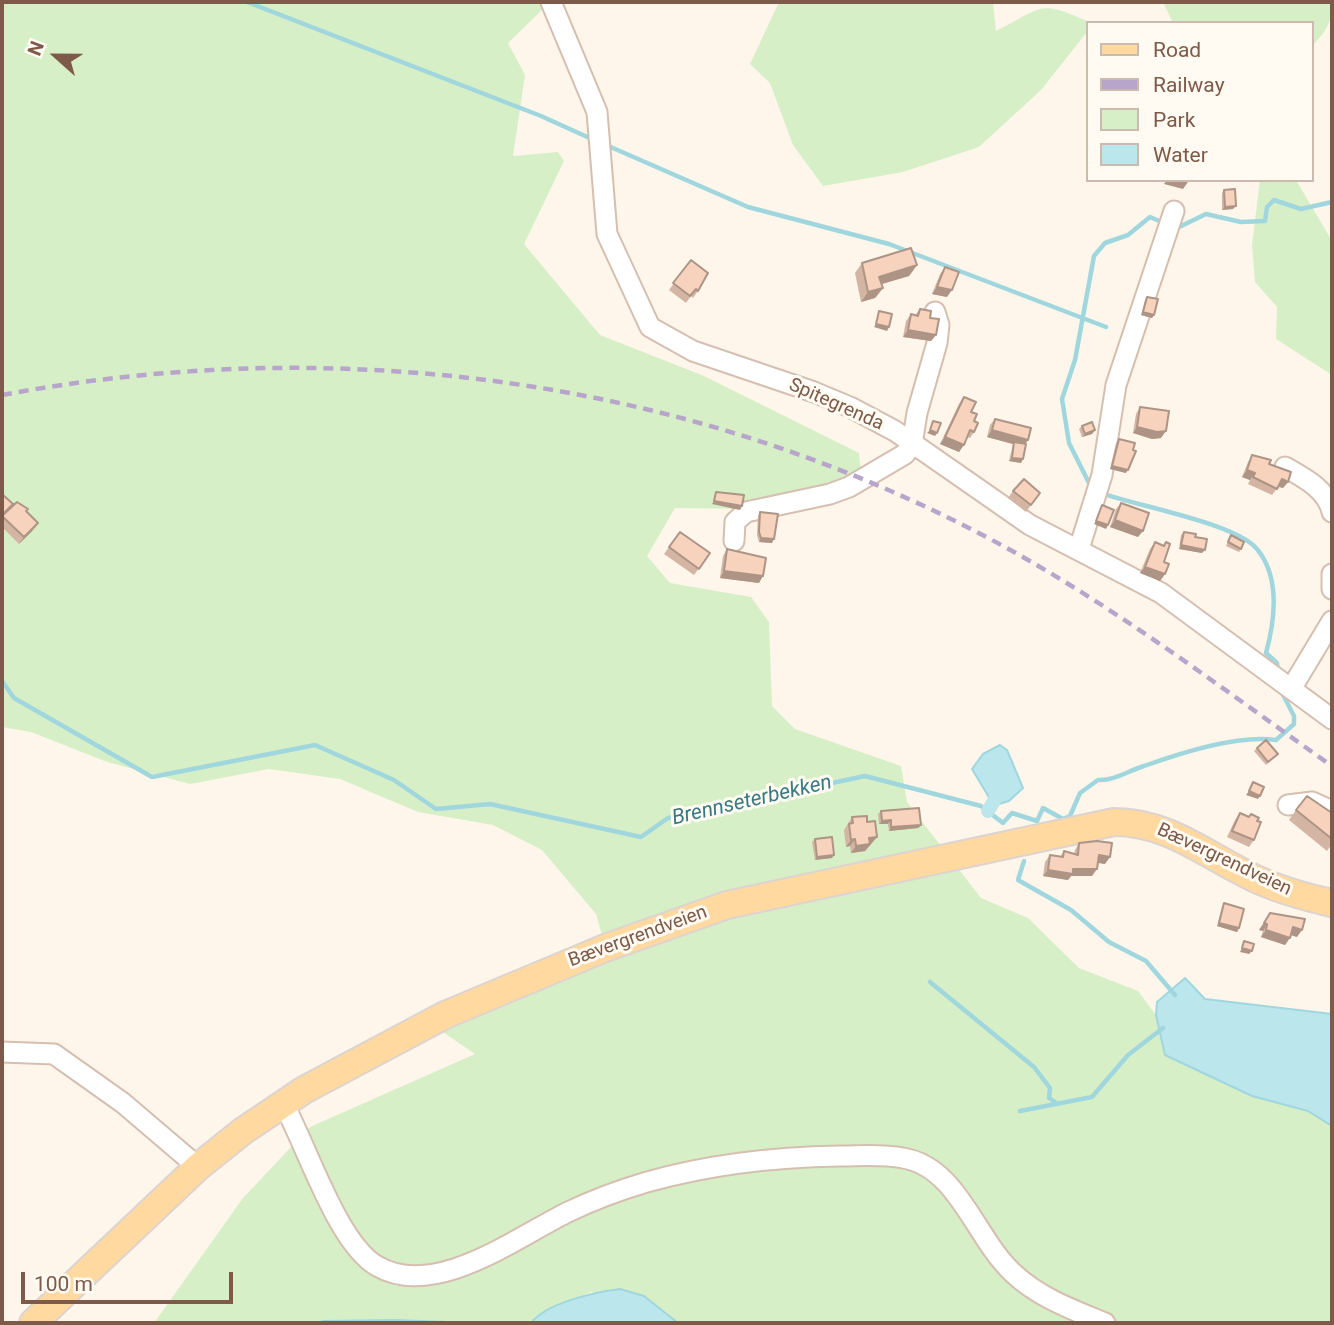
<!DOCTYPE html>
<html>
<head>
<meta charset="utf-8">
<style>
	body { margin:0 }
	#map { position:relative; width:1334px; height:1325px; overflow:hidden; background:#fef6ea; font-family:Roboto,sans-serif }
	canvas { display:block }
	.frame { position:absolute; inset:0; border:4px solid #7d5a49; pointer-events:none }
	.legend { position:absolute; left:1086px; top:21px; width:228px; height:161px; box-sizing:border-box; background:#fffaf2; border:2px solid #cbbaae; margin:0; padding:9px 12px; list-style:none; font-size:21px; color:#7d5a49 }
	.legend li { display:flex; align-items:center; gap:14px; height:35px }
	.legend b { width:35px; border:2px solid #cbbaae }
	.north { position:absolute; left:21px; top:21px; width:70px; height:70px; -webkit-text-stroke:5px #fffaf2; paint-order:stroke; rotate:291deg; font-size:19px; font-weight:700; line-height:28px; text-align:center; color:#7d5a49 }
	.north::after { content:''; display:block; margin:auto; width:24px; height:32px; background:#7d5a49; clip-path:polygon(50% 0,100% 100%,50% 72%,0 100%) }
	.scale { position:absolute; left:21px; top:1272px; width:212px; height:32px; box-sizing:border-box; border:4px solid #7d5a49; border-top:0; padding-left:9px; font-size:21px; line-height:24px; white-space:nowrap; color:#7d5a49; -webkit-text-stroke:5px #fffaf2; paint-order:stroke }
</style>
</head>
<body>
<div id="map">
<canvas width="1334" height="1325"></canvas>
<div class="frame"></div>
<ul class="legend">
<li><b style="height:9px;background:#ffd9a0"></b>Road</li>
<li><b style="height:9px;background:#b8a5cb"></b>Railway</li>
<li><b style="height:19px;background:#d7efc6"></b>Park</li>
<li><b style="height:19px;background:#bbe6eb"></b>Water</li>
</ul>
<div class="north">N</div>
<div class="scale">100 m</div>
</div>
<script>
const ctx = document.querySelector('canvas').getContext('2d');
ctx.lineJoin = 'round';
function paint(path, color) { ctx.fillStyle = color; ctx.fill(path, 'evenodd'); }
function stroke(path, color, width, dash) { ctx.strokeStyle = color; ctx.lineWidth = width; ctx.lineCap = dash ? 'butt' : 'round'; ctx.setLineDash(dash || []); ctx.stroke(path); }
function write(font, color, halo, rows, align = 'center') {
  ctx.font = font + ' Roboto,sans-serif'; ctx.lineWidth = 6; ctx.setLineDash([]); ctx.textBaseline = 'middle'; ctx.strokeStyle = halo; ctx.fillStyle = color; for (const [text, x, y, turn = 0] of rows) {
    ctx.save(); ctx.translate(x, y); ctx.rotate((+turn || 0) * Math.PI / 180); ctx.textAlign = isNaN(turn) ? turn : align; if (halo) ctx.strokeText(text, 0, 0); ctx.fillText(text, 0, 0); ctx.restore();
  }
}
const green = new Path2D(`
	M2 2H556L544 8 508 43 525 75 513 156 558 152 564 161 524 244 600 335 704 376 859 453 862 484 747 509 675 508 647 556 670 583 751 597 769 622 772 706 795 729 901 766 907 802 981 898 1028 918 1079 968 1138 991 1156 1015 1165 1055 1252 1096 1308 1111 1332 1126V1323H678L664 1311 591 1292 537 1315 531 1323 396 1320 154 1323 243 1198 310 1127 475 1054 434 1026 604 942 596 914 542 850 493 825 418 812 340 779 269 769 190 784 107 762 31 732 2 727Z
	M779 2H993L996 31C1047 5 1038 0 1092 23H1087V32L1041 90 979 147 903 172 823 186 793 145 770 83 750 64Z
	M1163 2H1332C1332 23 1326 32 1311 47V23H1173Z
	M1260 180H1296L1332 241V375L1276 339 1277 307 1255 282 1252 245Z`);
const water = new Path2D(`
	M1000 745 1007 750 1023 788 1009 801 999 804 990 799 972 769 983 754Z
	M1185 978 1205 999 1332 1014V1126L1308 1111 1252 1096 1165 1055 1156 1015 1157 1002Z
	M620 1289 644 1296 678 1323H531C546 1303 595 1292 620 1289Z
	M396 1320 473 1323H317L323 1321Z`);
const stream = new Path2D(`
	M247 2 541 116 594 140
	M606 145 748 207 889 244 1106 327
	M1175 229 1206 214 1241 222 1265 221 1267 207 1274 200 1301 209 1332 202
	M1091 487 1069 443 1062 399 1075 360 1094 256 1105 243 1128 235 1150 217 1164 223
	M1101 493C1137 506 1235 523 1257 549 1281 578 1275 620 1266 653L1277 663 1278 672
	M2 681 14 698 152 777 315 745 394 780 436 809 490 804 641 837 668 818 865 776 981 806 1003 823 1012 813 1037 821 1043 808 1063 819 1070 816 1080 793 1098 780C1114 781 1128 771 1144 766 1180 753 1238 734 1276 740L1294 724V716L1279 687
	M1024 861 1018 880 1071 910 1109 942 1146 961 1175 995
	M930 982 1034 1067 1050 1088 1049 1098 1055 1102
	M1020 1111 1092 1097 1128 1055 1163 1028`);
const canal = new Path2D(`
	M988 811 994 801`);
const minor = new Path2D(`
	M551 2 597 112 607 234 650 327 693 351 814 392 850 407 895 431 1030 525 1161 593 1332 719
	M1285 467C1304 478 1327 489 1332 512
	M734 541 735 522 746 512 830 494 849 487 905 454 912 445 917 413 937 343 939 325 935 312
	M1079 549 1102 475 1116 385 1174 211
	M1332 574V589
	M1291 689 1332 621
	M1288 805 1312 802 1332 811
	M2 1052 54 1054 123 1103 198 1167
	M283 1103C307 1146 337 1243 377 1266 435 1300 517 1237 568 1212 593 1200 620 1190 647 1182 711 1164 773 1157 840 1156 861 1156 882 1154 903 1158 958 1167 975 1238 1013 1273 1038 1297 1073 1310 1105 1323`);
const major = new Path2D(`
	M33 1323 198 1167 243 1131 304 1090 445 1015 605 948 727 905 1114 822C1169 822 1207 856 1254 878 1279 890 1305 897 1332 903`);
const rail = new Path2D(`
	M2 395C339 332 688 378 992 540 1112 604 1221 688 1332 766`);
const wall = new Path2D(`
	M1224 190 1233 209 1222 210V193Z
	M691 260 698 291 693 298 691 296 686 303 669 290Z
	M862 263 917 265 909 276 881 284 883 288 875 298 861 302 855 273Z
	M945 267 947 297 932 294 940 274Z
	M1147 297 1154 315 1152 318 1141 315 1145 300Z
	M920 309 930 318 936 335 931 341 903 337 906 321 911 314 915 315Z
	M964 397 971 412 974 421V432L970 438 967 437 959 452 940 444 959 404Z
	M1140 407 1161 438 1152 439 1133 433 1136 414Z
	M995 419 1028 440 1025 444 1021 463 1009 461 1013 444 987 437 990 425Z
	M1082 426 1095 430 1092 434 1082 437 1079 429Z
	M1119 439 1126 473 1110 469 1116 443Z
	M1252 455 1269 464 1288 482 1283 488 1278 487 1272 495 1248 484 1250 480 1242 477 1248 462Z
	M1013 491 1040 493 1026 512 1008 498Z
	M17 502 26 511 33 530 19 544 2 527V517Z
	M1121 503 1138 537 1110 527 1116 509Z
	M760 512 772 543 759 542 757 535 758 516Z
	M680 532 710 553 694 575 664 554Z
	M1184 532 1195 537 1202 553 1179 549 1181 535Z
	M1231 535 1241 549 1239 552 1226 546Z
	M1155 542 1163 546 1166 542 1164 562 1165 574 1160 581 1140 573 1150 549Z
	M727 549 759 583 720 578 723 556Z
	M1257 748 1278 754 1266 765 1254 751Z
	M1296 810 1332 813V844L1327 851 1289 820Z
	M881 811 921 825 918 828 889 831 888 824H879L878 814Z
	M1240 813 1257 821 1254 840 1249 847 1227 837 1235 820Z
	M852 817 867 822 877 837 865 851 851 853 850 846 846 847 844 830Z
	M815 839 832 858 815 860 812 842Z
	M1079 843 1105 864 1098 863 1092 876H1071L1068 880 1043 876 1045 862 1050 855 1060 857 1064 851 1074 854 1075 850Z
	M1224 903 1239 928 1237 932 1217 926 1222 907Z
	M1270 913 1297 937 1291 935 1285 945 1261 937 1263 931 1259 930Z`);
const shadedWall = new Path2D(`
	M1167 180H1181L1188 182 1183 189 1164 184Z
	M1236 206 1233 209 1222 210 1225 207Z
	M917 265 909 276 872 287 879 277Z
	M937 287 952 290 947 297 932 294Z
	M883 288 875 298 861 302 868 292Z
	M1143 312 1154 315 1152 318 1141 315Z
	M876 324 889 327 887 331 874 327Z
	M908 330 936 335 931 341 903 337Z
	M1137 427 1166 431 1161 438 1152 439 1133 433Z
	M930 430 937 433 935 436 927 433Z
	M992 430 1028 440 1023 447 1014 442 1013 444 987 437Z
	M1095 430 1092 434 1082 437 1085 434Z
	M945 437 964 445 959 452 940 444Z
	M1012 458 1023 459 1021 463 1009 461Z
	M1112 466 1128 470 1126 473 1110 469Z
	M1247 470 1255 473 1250 480 1242 477Z
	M1282 479 1288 482 1283 488 1277 486Z
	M714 501 742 506 740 510 712 504Z
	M1115 520 1143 531 1138 537 1110 527Z
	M1096 521 1108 525 1106 529 1094 524Z
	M38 523 33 530 19 544 24 537Z
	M761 538 774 539 772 543 759 542Z
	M1181 545 1205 550 1202 553 1179 549Z
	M1145 567 1165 574 1160 581 1140 573Z
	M724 571 763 576 759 583 720 578Z
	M1249 791 1260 796 1258 799 1246 795Z
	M891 820 888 824H879L882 821Z
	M921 825 918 828 889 831 891 827Z
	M877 837 865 851 851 853 856 846 869 838Z
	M855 839 850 846 846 847 851 840Z
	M834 855 832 858 815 860 817 857Z
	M1099 855 1110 857 1105 864 1094 862Z
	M1073 869H1097L1092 876H1071L1068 880 1043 876 1048 870Z
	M1219 923 1239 928 1237 932 1217 926Z
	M1264 923 1267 924 1263 931 1259 930Z
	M1293 927 1302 930 1297 937 1288 934Z
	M1266 930 1290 938 1285 945 1261 937Z
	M1242 948 1252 951 1249 954 1240 952Z`);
const building = new Path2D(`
	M1235 189 1236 206 1225 207 1224 190Z
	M911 248 917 265 879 277 883 288 868 292 862 263Z
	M691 260 708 273 698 291 696 289 690 296 673 283Z
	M945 267 959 272 952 290 937 287Z
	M1147 297 1158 299 1154 315 1143 312Z
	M920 309 931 311 930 318 939 319 936 335 908 330 911 314 918 316Z
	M879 311 892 314 889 327 876 324Z
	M964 397 976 402 971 412 977 414 974 421 978 423 974 432 970 430 964 445 945 437Z
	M1140 407 1169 411 1166 431 1157 432 1137 427Z
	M995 419 1031 428 1028 440 992 430Z
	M933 421 941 423 937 433 930 430Z
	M1092 422 1095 430 1085 434 1082 426Z
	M1119 439 1135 443 1133 450 1136 451 1128 470 1112 466Z
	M1014 442 1026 444 1023 459 1012 458Z
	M1252 455 1271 460 1269 464 1291 472 1288 482 1282 479 1277 489 1253 477 1255 473 1247 470Z
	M1024 479 1040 493 1031 505 1013 491Z
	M716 492 744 495 742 506 714 501Z
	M2 494 13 504 2 515Z
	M17 502 28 509 26 511 38 523 24 537 2 516Z
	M1121 503 1149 513 1143 531 1115 520Z
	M1102 505 1114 510 1108 525 1096 521Z
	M760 512 778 514 774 539 761 538 759 532Z
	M680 532 710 553 699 569 669 547Z
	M1184 532 1196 534 1195 537 1207 539 1205 550 1181 545Z
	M1231 535 1244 542 1241 549 1228 542Z
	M1155 542 1164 546 1166 542 1170 544 1164 562 1169 564 1165 574 1145 567Z
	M727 549 766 558 763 576 724 571Z
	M1266 740 1278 754 1268 762 1257 748Z
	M1253 782 1264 787 1260 796 1249 791Z
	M1307 796 1332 813V839L1296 810Z
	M919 808 921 825 891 827V820L882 821 881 811Z
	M1240 813 1249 817 1251 814 1259 818 1257 821 1261 822 1254 840 1232 831Z
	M867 816V822L875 821 877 837 869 838 870 844 856 846 855 839 851 840 849 824 853 823 852 817Z
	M832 837 834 855 817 857 815 839Z
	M1097 841 1112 843 1110 857 1099 855 1097 869H1073V874L1048 870 1050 855 1063 857 1064 851 1078 855 1079 843Z
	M1224 903 1244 909 1239 928 1219 923Z
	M1270 913 1305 919 1302 930 1293 927 1290 938 1266 930 1267 924 1264 923Z
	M1244 941 1254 944 1252 951 1242 948Z`);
const streetNames = [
	["Spitegrenda",836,405,24],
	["Bævergrendveien",1224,860,25],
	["Bævergrendveien",638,937,-20]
];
const waterNames = [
	["Brennseterbekken",752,801,-13]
];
paint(green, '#d7efc6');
paint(water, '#bbe6eb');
stroke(water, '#a0d6de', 2);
stroke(stream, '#a0d6de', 4.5);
stroke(canal, '#bbe6eb', 14);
stroke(minor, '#d5bfb0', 23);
stroke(major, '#ddd4d0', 30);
stroke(minor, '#fff', 19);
stroke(major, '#ffd9a0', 26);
stroke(rail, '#b8a5cb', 4.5, [10, 7]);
paint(wall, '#d4b5a3');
paint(shadedWall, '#ad9485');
paint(building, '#f7d3be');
stroke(building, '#ad9485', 2);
write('19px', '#7d5a49', '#fffaf2', streetNames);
write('italic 21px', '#3a7983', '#fffaf2', waterNames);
</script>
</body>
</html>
